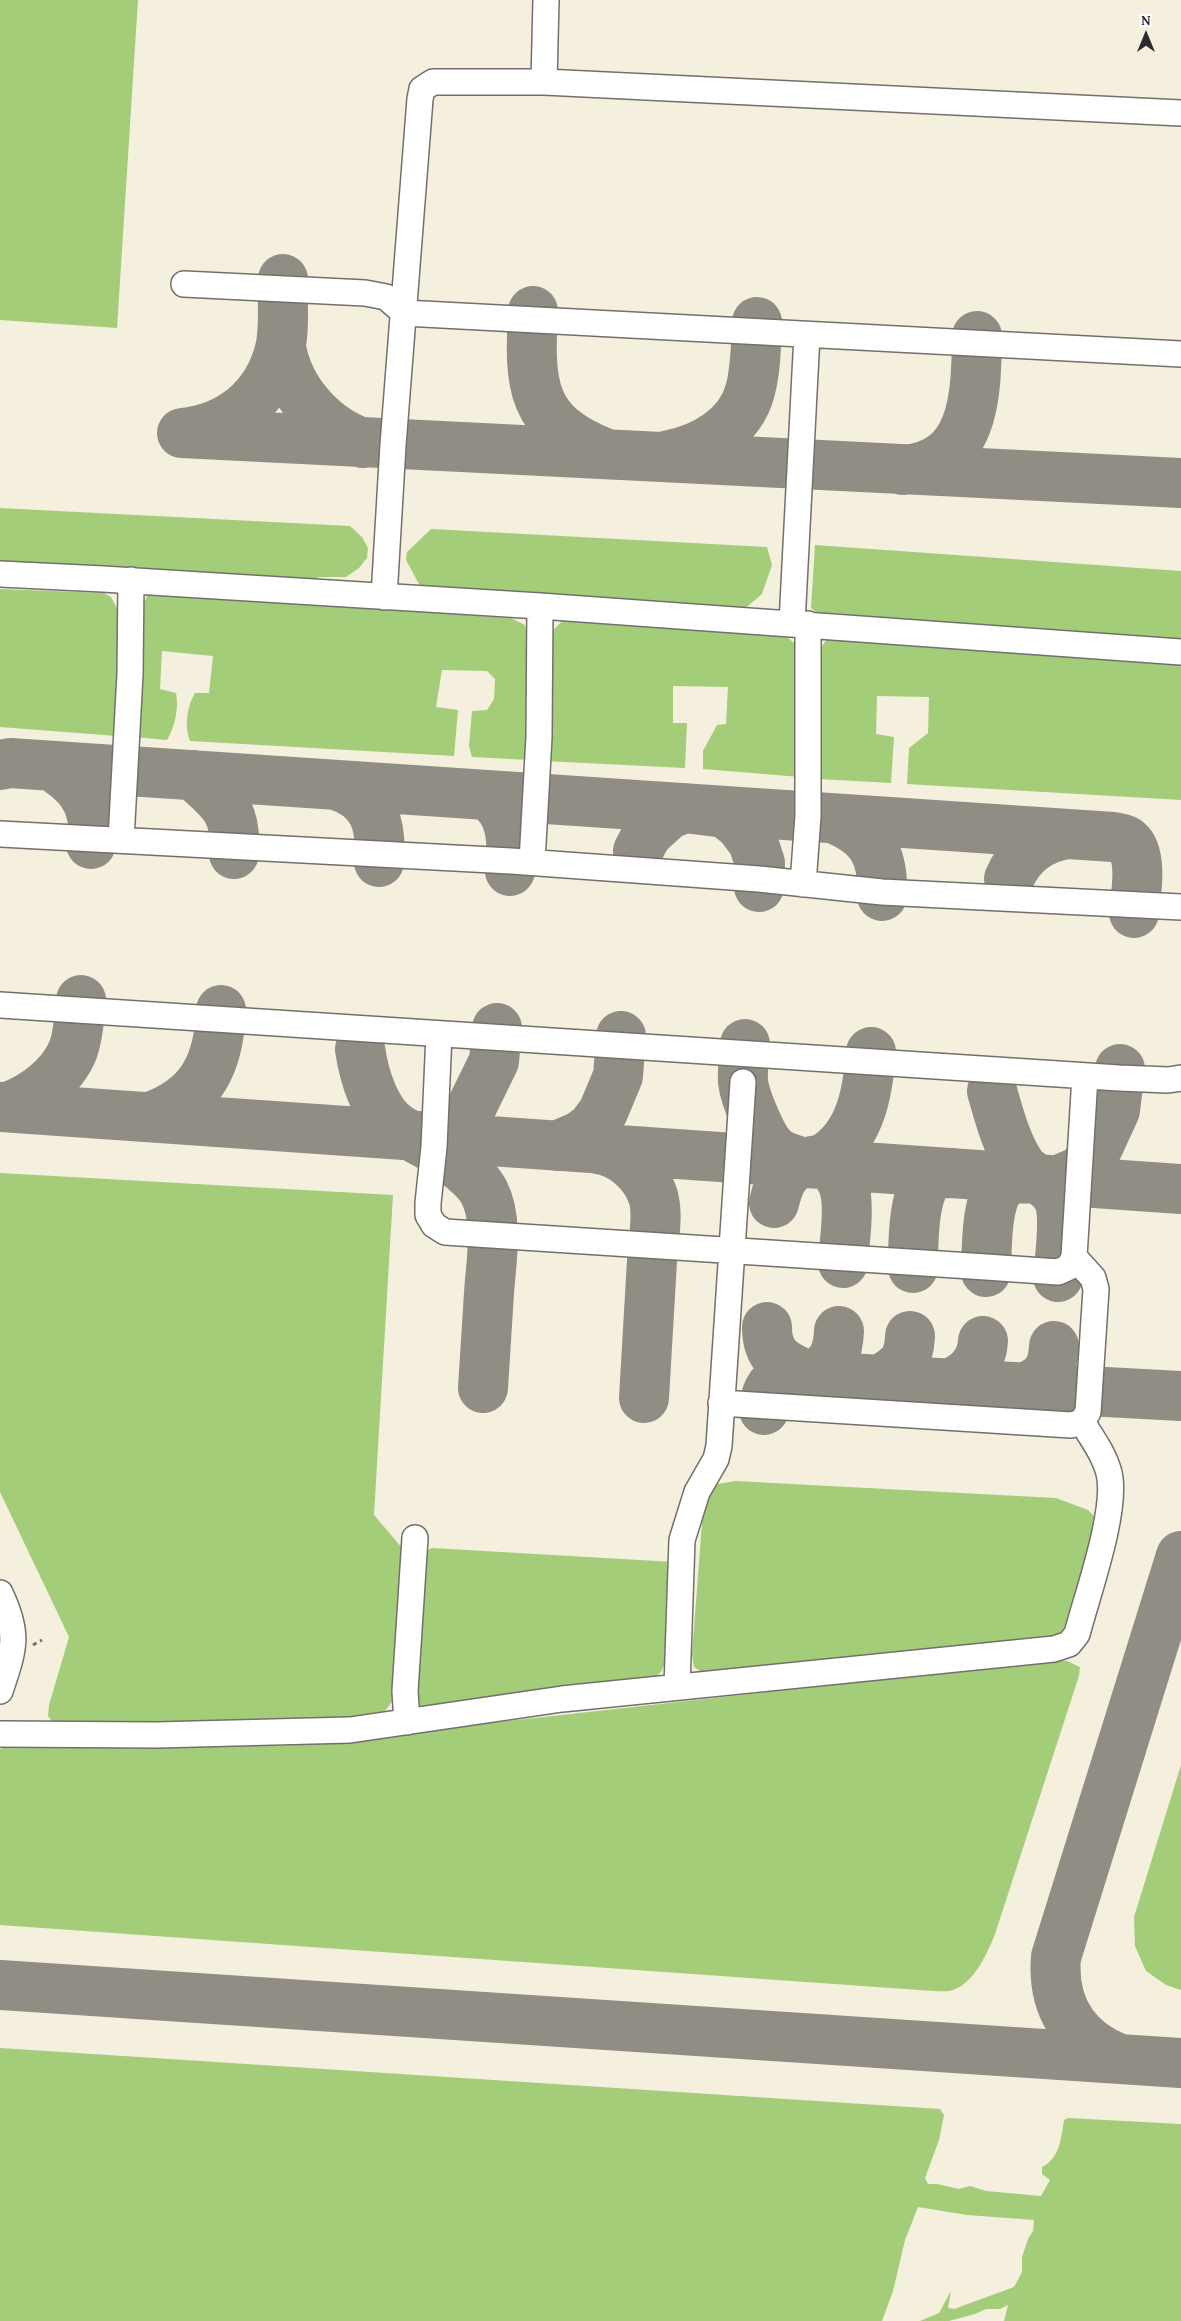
<!DOCTYPE html>
<html>
<head>
<meta charset="utf-8">
<style>
	body { margin:0 }
	#map { position:relative; width:1181px; height:2321px; overflow:hidden; background:#f5efde; font-family:"Gentium Book Plus",serif }
	canvas { display:block }
	.north { position:absolute; left:1121px; top:10px; width:50px; height:50px; -webkit-text-stroke:4px #fff; paint-order:stroke; rotate:0deg; font-size:14px; font-weight:700; line-height:20px; text-align:center; color:#2b2b2b }
	.north::after { content:''; display:block; margin:auto; width:18px; height:22px; background:#2b2b2b; clip-path:polygon(50% 0,100% 100%,50% 72%,0 100%) }
</style>
</head>
<body>
<div id="map">
<canvas width="1181" height="2321"></canvas>
<div class="north">N</div>
</div>
<script>
const ctx = document.querySelector('canvas').getContext('2d');
ctx.lineJoin = 'round';
function paint(path, color) { ctx.fillStyle = color; ctx.fill(path, 'evenodd'); }
function stroke(path, color, width, dash) { ctx.strokeStyle = color; ctx.lineWidth = width; ctx.lineCap = dash ? 'butt' : 'round'; ctx.setLineDash(dash || []); ctx.stroke(path); }
const green = new Path2D(`
	M0 0H138L117 328 0 320Z
	M0 508 350 526 362 537 368 548 367 558 359 568 346 577H319L305 586 0 569Z
	M431 529 767 547 772 565 762 594 742 611 429 590 419 584 406 560 407 552Z
	M815 545 1181 571V640L820 615 811 608Z
	M0 589 104 593 111 597 120 614 117 736 0 727Z
	M148 594 511 618 525 625 528 640 529 760 472 757 469 746 472 711 487 710 494 699 495 679 487 671 442 670 436 707 458 710 454 756 190 741C184 727 187 706 195 693H209L213 656 162 651 160 689 176 693C179 707 175 727 167 740L135 737 140 612Z
	M562 621 785 635 794 643 799 651 800 777 703 769V751L717 725 726 724 728 687 673 686V723H687L685 768 545 761 546 638Z
	M827 639 1181 663V800L907 784 909 748 928 733 929 697 877 696 876 734 894 737 891 783 819 779 817 653Z
	M0 1173 393 1195 374 1515 403 1549 395 1695C387 1712 382 1715 364 1720L56 1727 48 1716 49 1705 69 1637 0 1492Z
	M735 1481 1056 1498 1088 1510 1096 1518 1095 1530 1066 1626 1061 1632 1050 1638 709 1672 700 1671 694 1667 692 1654 703 1510 706 1493 718 1484Z
	M432 1548 674 1562 666 1661 661 1672 653 1680 427 1710 420 1705 415 1698 424 1552Z
	M1055 1660 1067 1661 1080 1667 1079 1676 994 1937C986 1955 974 1983 953 1990 948 1992 939 1991 933 1991L0 1925V1749L6 1747 65 1745 283 1746Z
	M1181 1765V1990L1166 1985 1146 1971 1135 1946 1134 1917Z
	M0 2048 940 2109 944 2115 939 2140 925 2178 928 2184H937L959 2189 970 2186 986 2191 1041 2196 1050 2180 1042 2174V2167C1060 2158 1061 2138 1064 2120L1068 2118 1181 2124V2321H1004L1008 2305 1000 2309H986L975 2314 949 2321H920L939 2313 951 2291 948 2308 954 2309 1014 2287 1022 2272V2257L1028 2239 1033 2231 1034 2220 967 2215 918 2207 905 2240 893 2291 882 2321H0Z`);
const taxiway = new Path2D(`
	M283 279C282 300 285 329 280 349 268 398 231 428 182 433L1181 483
	M533 311C529 385 530 425 607 454
	M281 347C288 390 322 429 363 443
	M669 455C703 449 740 428 750 391 756 369 756 344 757 322
	M903 470C977 465 976 391 977 336
	M0 765 10 763 1113 837C1118 838 1125 839 1128 842 1143 854 1136 896 1134 913
	M52 766C71 778 88 793 92 817 94 825 91 836 91 844
	M193 775C223 802 237 810 234 854
	M336 785C375 797 382 825 379 862
	M474 794C479 795 485 795 489 797 513 813 513 847 510 871
	M832 818C871 833 884 854 882 896
	M638 851 647 834 669 814 685 808 725 813 740 825 753 842 760 863 759 887
	M1009 879C1020 853 1039 839 1067 834
	M745 1044C745 1056 742 1070 743 1082 745 1098 762 1139 773 1149 781 1157 793 1159 804 1163
	M360 1049C364 1076 375 1114 399 1129 420 1142 442 1150 461 1167 469 1174 479 1182 484 1192 499 1221 491 1262 489 1293 487 1325 485 1357 483 1388
	M992 1091C999 1115 1006 1143 1020 1164 1031 1180 1053 1181 1060 1203 1065 1222 1060 1257 1058 1277
	M0 1107 1181 1189
	M8 1107C34 1098 62 1077 73 1050 79 1034 79 1017 81 1000
	M150 1117C203 1099 219 1062 221 1010
	M434 1137 451 1130 461 1122 472 1106 494 1061 497 1028
	M557 1146 580 1136 592 1127 603 1112 618 1076 621 1036
	M597 1149C622 1152 645 1172 653 1196 659 1215 653 1241 652 1261 649 1307 647 1352 644 1398
	M823 1164C859 1176 844 1234 843 1263
	M1059 1180 1080 1171 1091 1159 1099 1145 1115 1110 1120 1069
	M774 1203C778 1186 784 1167 804 1163 814 1160 821 1161 829 1155 862 1132 868 1089 871 1052
	M913 1268C913 1247 913 1195 928 1180 936 1173 945 1173 954 1173
	M986 1272C987 1250 985 1191 1007 1181 1013 1178 1020 1179 1027 1178
	M767 1327C767 1356 781 1364 806 1375
	M881 1379C902 1367 909 1360 910 1336
	M950 1383C970 1376 982 1361 983 1341
	M833 1392 827 1382 815 1375C833 1364 838 1352 839 1331
	M1042 1400 1026 1387C1046 1379 1053 1368 1054 1346
	M764 1410C765 1391 771 1380 790 1375L1181 1396
	M0 1985 1181 2063
	M1117 2058C1073 2040 1052 2004 1056 1957L1181 1556`);
const path = new Path2D(`
	M33 1645 42 1640`);
const minor = new Path2D(`
	M544 82 546 0
	M184 284 365 293 386 297 404 313 1181 354
	M0 574 103 579 540 606 1181 652
	M384 597 393 445 420 99 422 89 433 82H544L1181 113
	M792 623 807 335
	M0 834 511 861 759 879 882 892 1181 907
	M121 840 130 674 131 580
	M532 862 539 737 540 606
	M803 884 808 816V624
	M0 1005 1119 1078 1168 1080 1181 1078
	M439 1034 434 1147 428 1203V1215L434 1225 445 1232 986 1267 1058 1272 1069 1267 1074 1257 1085 1076
	M721 1403 1071 1425 1082 1422 1088 1412 1096 1289 1093 1278 1074 1257
	M0 1593C20 1635 14 1649 0 1691
	M677 1686 682 1540 697 1492 716 1459 719 1446 743 1082
	M407 1722 405 1691 415 1538
	M0 1734 157 1735 350 1730 562 1699 1054 1649 1069 1644 1077 1634C1087 1595 1118 1510 1109 1473 1104 1454 1092 1438 1082 1422`);
paint(green, '#a4cd79');
stroke(taxiway, '#908d84', 50);
stroke(minor, '#72706a', 28);
stroke(path, '#72706a', 3, [4, 4]);
stroke(minor, '#fff', 25);
</script>
</body>
</html>
